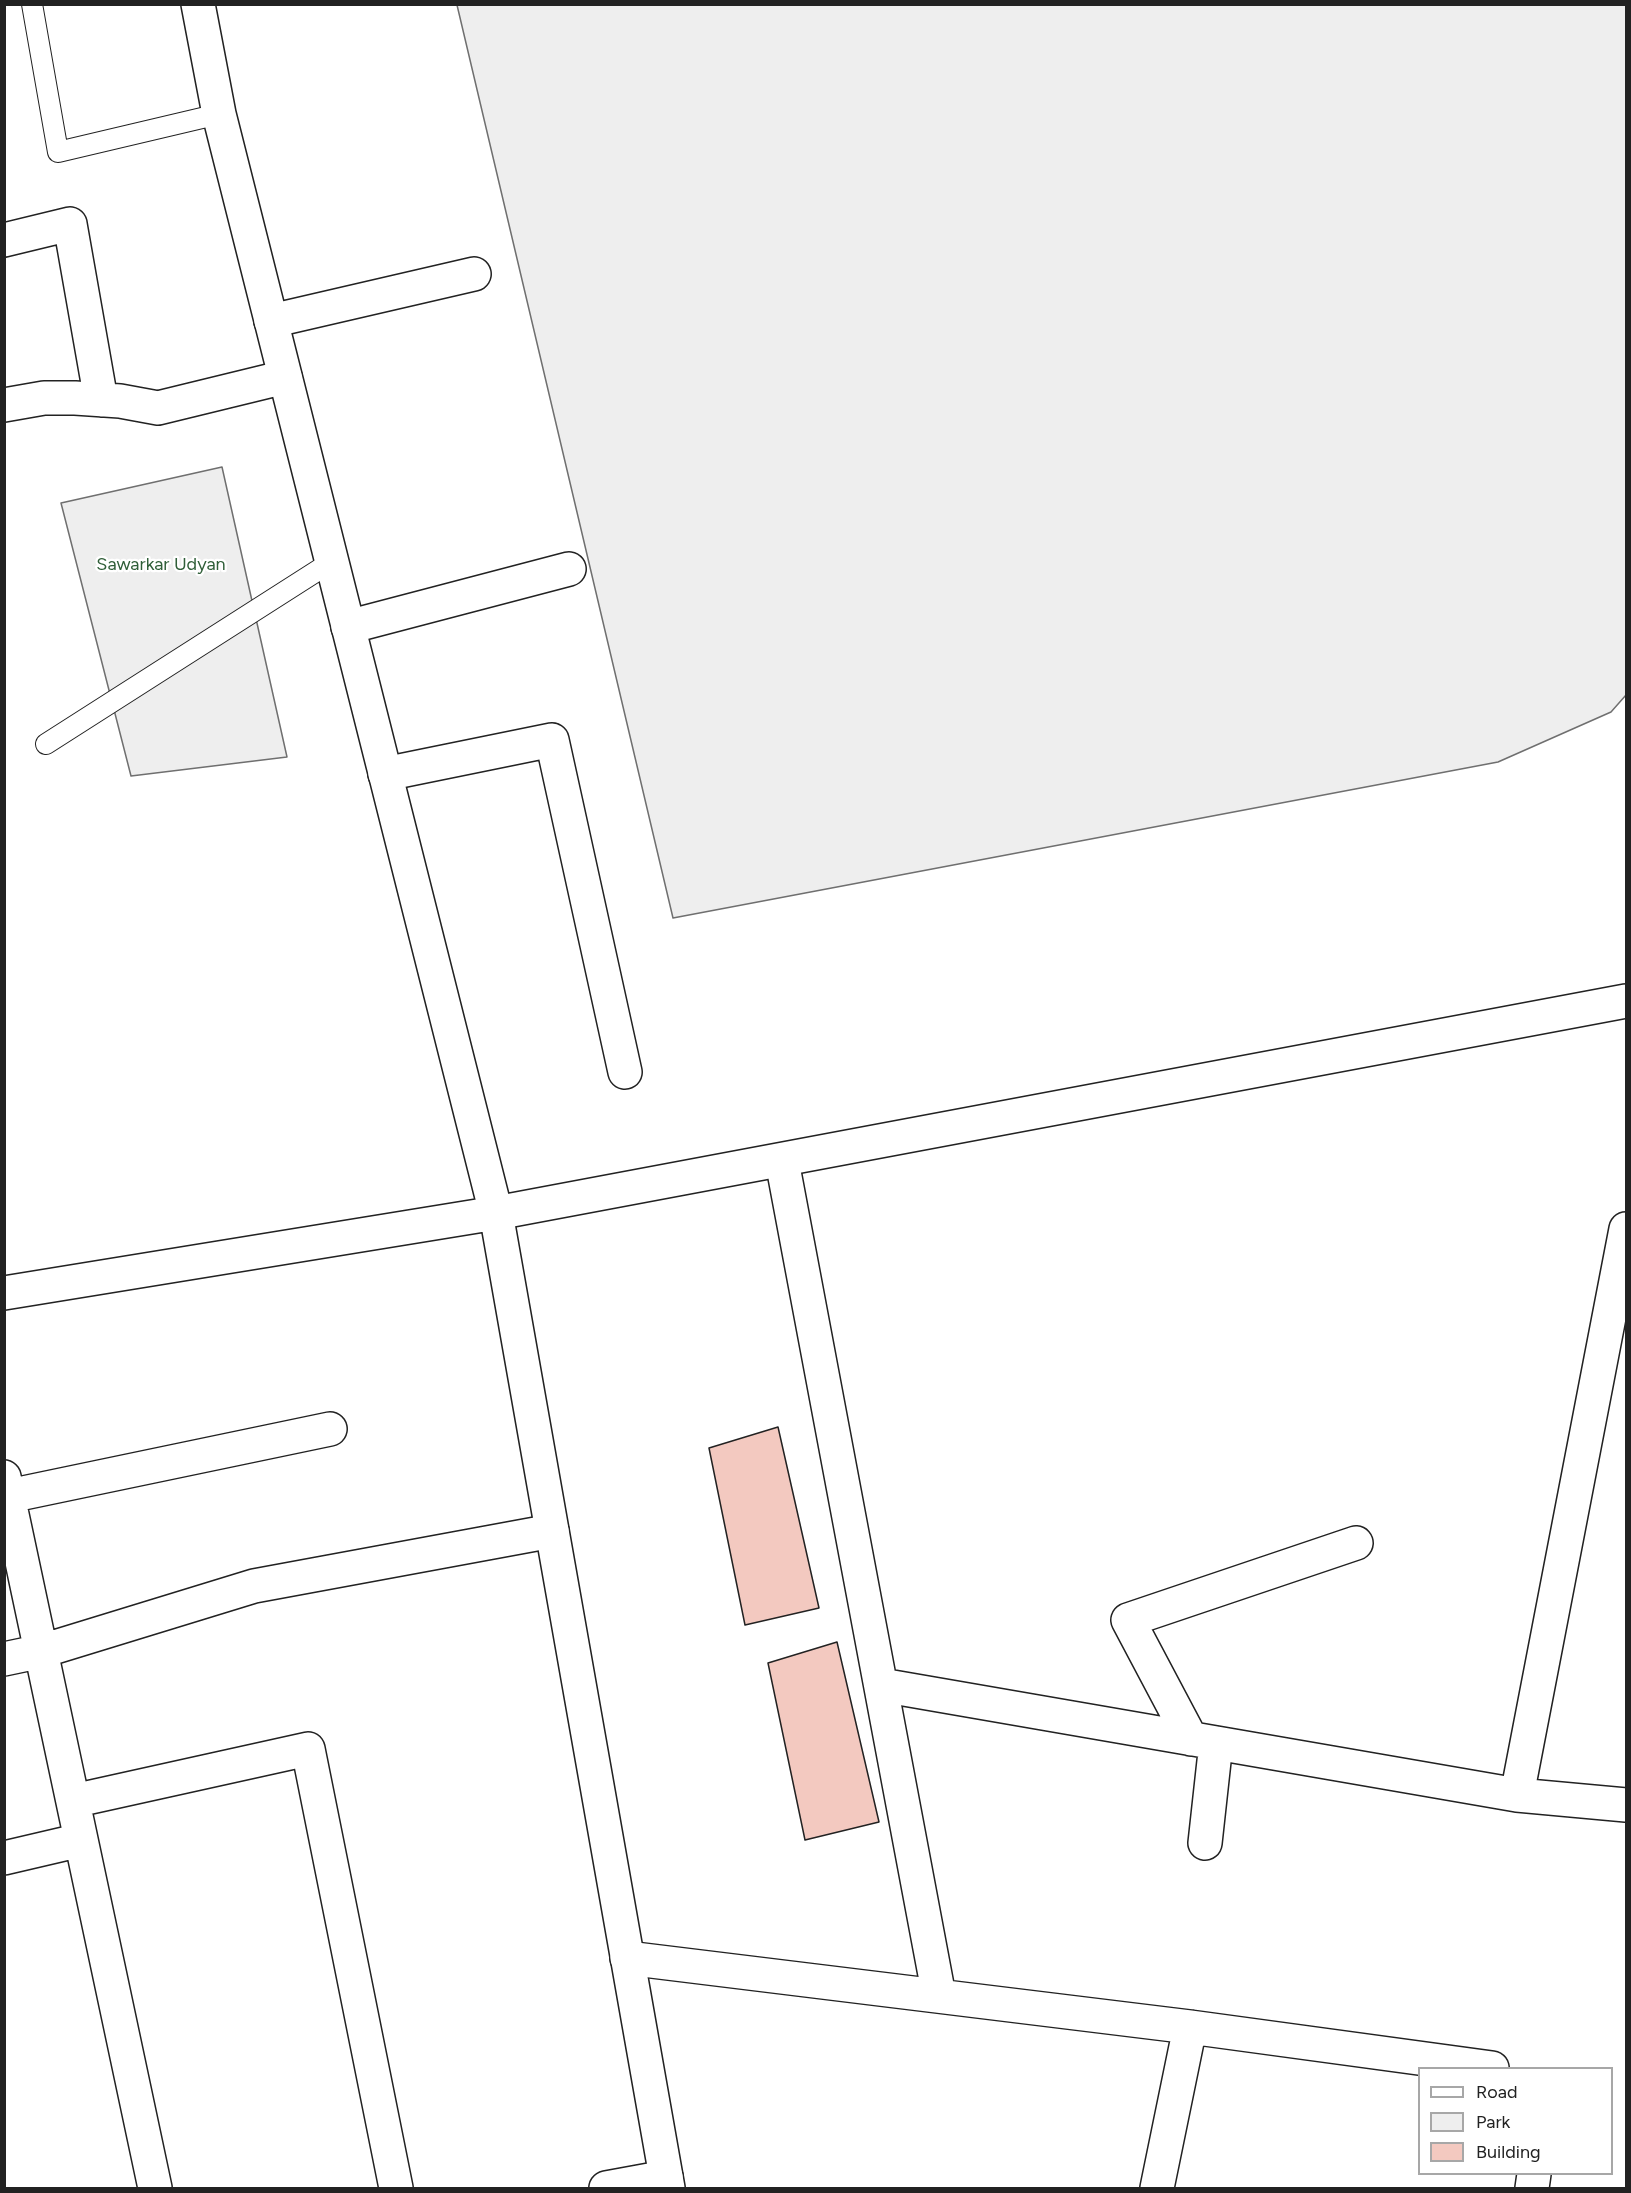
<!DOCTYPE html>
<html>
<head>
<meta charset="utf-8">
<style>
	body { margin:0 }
	#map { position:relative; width:1631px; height:2193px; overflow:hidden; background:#fff; font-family:Figtree,sans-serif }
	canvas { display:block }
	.frame { position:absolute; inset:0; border:6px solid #222; pointer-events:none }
	.legend { position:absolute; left:1418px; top:2067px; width:195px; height:108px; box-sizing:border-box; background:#fff; border:2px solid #a7a7a7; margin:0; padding:8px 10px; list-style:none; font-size:18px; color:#222 }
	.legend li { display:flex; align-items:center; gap:12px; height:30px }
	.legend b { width:30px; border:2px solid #a7a7a7 }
</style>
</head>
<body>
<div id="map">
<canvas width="1631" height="2193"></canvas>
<div class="frame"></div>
<ul class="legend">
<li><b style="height:8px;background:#fff"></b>Road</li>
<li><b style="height:16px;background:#eee"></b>Park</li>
<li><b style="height:16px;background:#f3c9c0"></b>Building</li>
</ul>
</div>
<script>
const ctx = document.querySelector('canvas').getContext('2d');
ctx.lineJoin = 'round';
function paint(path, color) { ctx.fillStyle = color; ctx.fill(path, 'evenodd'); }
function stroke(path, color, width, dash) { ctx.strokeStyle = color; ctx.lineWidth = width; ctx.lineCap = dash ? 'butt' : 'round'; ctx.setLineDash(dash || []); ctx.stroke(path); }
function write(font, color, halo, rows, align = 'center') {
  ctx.font = font + ' Figtree,sans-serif'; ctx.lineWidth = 4.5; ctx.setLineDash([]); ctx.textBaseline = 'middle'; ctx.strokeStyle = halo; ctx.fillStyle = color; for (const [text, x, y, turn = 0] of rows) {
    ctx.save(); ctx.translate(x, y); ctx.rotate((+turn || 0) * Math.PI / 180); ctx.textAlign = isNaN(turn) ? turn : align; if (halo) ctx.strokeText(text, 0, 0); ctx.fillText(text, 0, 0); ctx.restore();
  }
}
const green = new Path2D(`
	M457 5H1626V695L1611 712 1498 762 673 918Z
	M222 467 287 757 131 776 61 503Z`);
const building = new Path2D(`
	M778 1427 819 1608 745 1625 709 1448Z
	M837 1642 879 1822 805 1840 768 1663Z`);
const service = new Path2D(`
	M32 4 58 152 219 114
	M46 744 331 562`);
const minor = new Path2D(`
	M4 240 70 224 101 400
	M271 321 474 274
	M4 405 44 398H75L120 401 158 408 285 377
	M348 627 569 569
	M385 774 552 740 625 1072
	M782 1161 939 1996
	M4 1477 155 2188
	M9 1496 330 1429
	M4 1659 42 1651 254 1586 552 1531
	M881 1685 1517 1795 1626 1805
	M1191 1739 1128 1620 1356 1543
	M1517 1795 1626 1229
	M73 1801 308 1749 396 2188
	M1205 1843 1216 1743
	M4 1858 81 1840
	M627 1958 1190 2027 1492 2068
	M606 2188 666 2177
	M1157 2188 1190 2027
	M1532 2188 1534 2174`);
const tertiary = new Path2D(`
	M198 4 219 114 496 1213 668 2188
	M4 1293 496 1213 1626 1001`);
const parkNames = [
	["Sawarkar Udyan",161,565]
];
paint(green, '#eee');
stroke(green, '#6f6f6f', 1.5);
paint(building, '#f3c9c0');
stroke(building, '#222', 1.5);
stroke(service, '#222', 22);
stroke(minor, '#222', 36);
stroke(tertiary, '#222', 36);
stroke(service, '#fff', 20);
stroke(minor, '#fff', 33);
stroke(tertiary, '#fff', 33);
write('18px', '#2f5e38', '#fff', parkNames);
</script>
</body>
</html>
